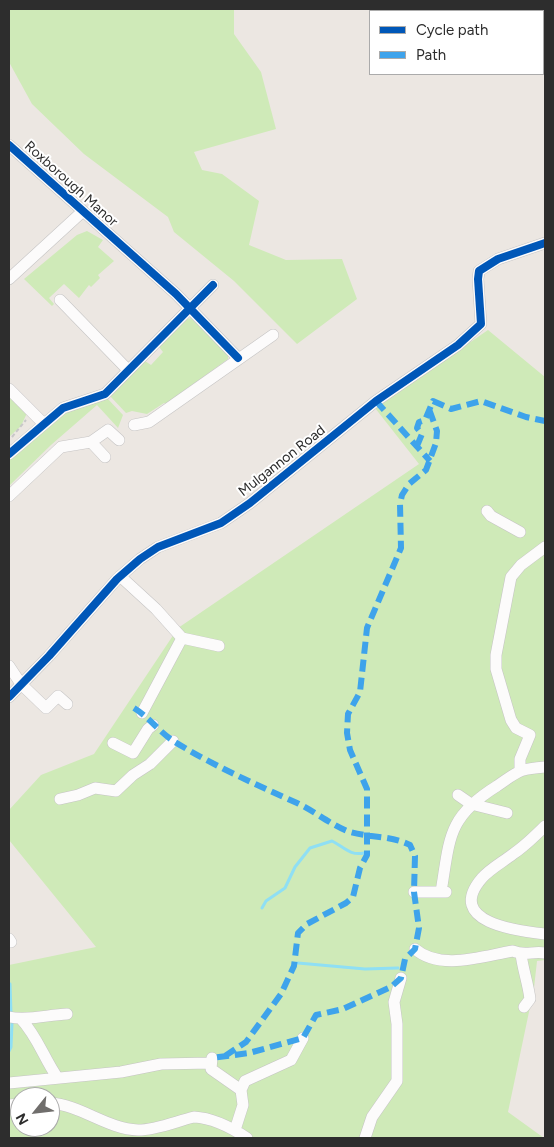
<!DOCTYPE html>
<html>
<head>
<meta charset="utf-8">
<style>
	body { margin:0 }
	#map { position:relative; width:554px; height:1147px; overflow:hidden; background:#ece7e2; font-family:Figtree,sans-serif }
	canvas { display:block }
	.frame { position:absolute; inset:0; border:10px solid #2d2d2d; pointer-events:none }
	.legend { position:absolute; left:369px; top:10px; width:175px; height:65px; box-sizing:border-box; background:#fff; border:1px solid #ababab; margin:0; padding:6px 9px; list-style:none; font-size:15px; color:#2d2d2d }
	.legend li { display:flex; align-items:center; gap:10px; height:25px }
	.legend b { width:25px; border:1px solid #ababab }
	.north { position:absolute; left:10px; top:1087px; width:50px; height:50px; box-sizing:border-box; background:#fff; border:1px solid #ababab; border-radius:50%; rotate:241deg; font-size:14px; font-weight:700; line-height:20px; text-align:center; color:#2d2d2d }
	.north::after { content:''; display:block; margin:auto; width:18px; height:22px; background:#706e6c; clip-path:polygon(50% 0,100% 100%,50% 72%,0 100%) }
</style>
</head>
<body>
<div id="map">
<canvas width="554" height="1147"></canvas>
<div class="frame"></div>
<ul class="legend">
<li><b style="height:6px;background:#0057b8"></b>Cycle path</li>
<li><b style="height:6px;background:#3ea3eb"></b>Path</li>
</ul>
<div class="north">N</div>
</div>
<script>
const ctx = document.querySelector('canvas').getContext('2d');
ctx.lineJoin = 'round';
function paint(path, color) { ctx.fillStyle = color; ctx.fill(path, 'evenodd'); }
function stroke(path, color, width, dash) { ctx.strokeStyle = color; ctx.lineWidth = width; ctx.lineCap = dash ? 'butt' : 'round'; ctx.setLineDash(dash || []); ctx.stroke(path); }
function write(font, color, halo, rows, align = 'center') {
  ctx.font = font + ' Figtree,sans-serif'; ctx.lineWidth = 4; ctx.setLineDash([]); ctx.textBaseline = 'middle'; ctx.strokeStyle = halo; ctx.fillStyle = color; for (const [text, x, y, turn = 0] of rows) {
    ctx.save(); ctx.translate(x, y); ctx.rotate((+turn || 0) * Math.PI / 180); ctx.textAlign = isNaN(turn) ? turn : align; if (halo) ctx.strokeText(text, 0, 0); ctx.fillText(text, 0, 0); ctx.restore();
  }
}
const green = new Path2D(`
	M9 9H234V34L261 72 276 129 194 152 202 170 222 174 259 201 249 245 286 260 342 259 357 299 297 344 234 281 174 232 168 217 84 154 32 104 9 62Z
	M451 9H545V36H543V11H451Z
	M87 231 103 240 98 247 114 261 98 275 100 278 91 287 89 285 79 298 64 284 49 298 54 304 52 306 24 279 77 235Z
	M191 318 228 354V359L166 404 164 403 147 414 132 411 126 413 110 396 145 361 151 365 163 352 159 347 187 319Z
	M488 330 545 377V960L537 961 534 988 508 1112 544 1138H9V965L96 947 9 840V810L41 775 94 754 178 628 419 464 375 408ZM20 1097H50V1127H20Z
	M9 394 27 413 21 426 9 437Z
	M107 398 123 415 118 428 97 405 51 445 9 486V460L35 435 64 413Z`);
const stream = new Path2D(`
	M262 908 266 901 285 888 295 867 310 848 332 841C344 847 350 856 364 853
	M298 963 365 969 398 968
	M10 984 11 1013
	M9 1051 11 1047 12 1023`);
const path = new Path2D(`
	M12 437 26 420`);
const minor = new Path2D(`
	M9 145 176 294 238 358
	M9 279 82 212
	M60 300 128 370
	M9 389 43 423
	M134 425 149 422 273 335
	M91 442 108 430 119 440
	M9 454 63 408 105 394 213 285
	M9 496 61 447 91 442 105 457
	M487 511 491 516 520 532
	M120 576 156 609 182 638
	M9 666 21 684 46 708 58 696 67 704
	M9 697 49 656 117 579 140 559 158 547 221 523 250 503 376 401 458 345 481 324 478 279 479 271 498 259 545 243
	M142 713 182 638 219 646
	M113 743 133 753 148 729 153 725
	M520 769V759L530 735 516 728 511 720 496 669V655L511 577 521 565 545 547
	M458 795 471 804 507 813
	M60 799 78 795 95 788 116 791 133 775 150 764 173 741
	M545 826C535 836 525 846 513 854 503 862 491 868 482 878 444 922 517 931 545 934
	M414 892H446
	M441 892C450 838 447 817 497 786 519 771 518 769 545 767
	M9 939 11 942
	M415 949C440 971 483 956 513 951 524 956 533 951 545 953
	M521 954C523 970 528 983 530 999L524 1007
	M9 1017C27 1021 47 1015 67 1014
	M21 1019C37 1036 44 1058 57 1077
	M212 1058 211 1069 241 1090
	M9 1083 121 1072 161 1064 210 1063
	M50 1103C81 1105 107 1129 138 1130 156 1130 177 1121 194 1117 213 1118 232 1128 247 1138
	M9 1105 20 1104
	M235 1130 243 1105 241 1090 245 1081 291 1060 303 1038
	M365 1138 372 1117 397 1081V1024L394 1002 401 978`);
const quiet = new Path2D(`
	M376 401 430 461
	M417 446 422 434 417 428 419 422 425 420 433 401 451 409 481 401 526 417 545 421
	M134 708C150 718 159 732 175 742 214 766 255 784 297 803 314 811 330 824 347 831 368 838 390 835 410 845L415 856 414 892 419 928 415 949 405 959 401 978 391 987 343 1009 316 1015 303 1038 249 1053 212 1058
	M225 1056 246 1042 281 994 294 966 298 933 307 924 346 903 353 897 360 868 367 855V789L350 750 347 733 348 714 360 692 367 628 401 548 400 504 402 495 409 484 426 470 436 443 437 431 429 409`);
const cycleway = new Path2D(`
	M9 145 176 294 238 358
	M9 454 63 408 105 394 213 285
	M9 697 49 656 117 579 140 559 158 547 221 523 250 503 376 401 458 345 481 324 478 279 479 271 498 259 545 243`);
const streetNames = [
	["Roxborough Manor",71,184,42],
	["Mulgannon Road",282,461,-38]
];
paint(green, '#cfeab8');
stroke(stream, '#8fdff4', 3);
stroke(minor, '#c5c4c4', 12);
stroke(path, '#c8c8c8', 2, [4, 2.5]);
stroke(minor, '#fcfbfb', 11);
stroke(quiet, '#3ea3eb', 6, [12, 6]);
stroke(cycleway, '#0057b8', 8);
write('14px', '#2d2d2d', '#fff', streetNames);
</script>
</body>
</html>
